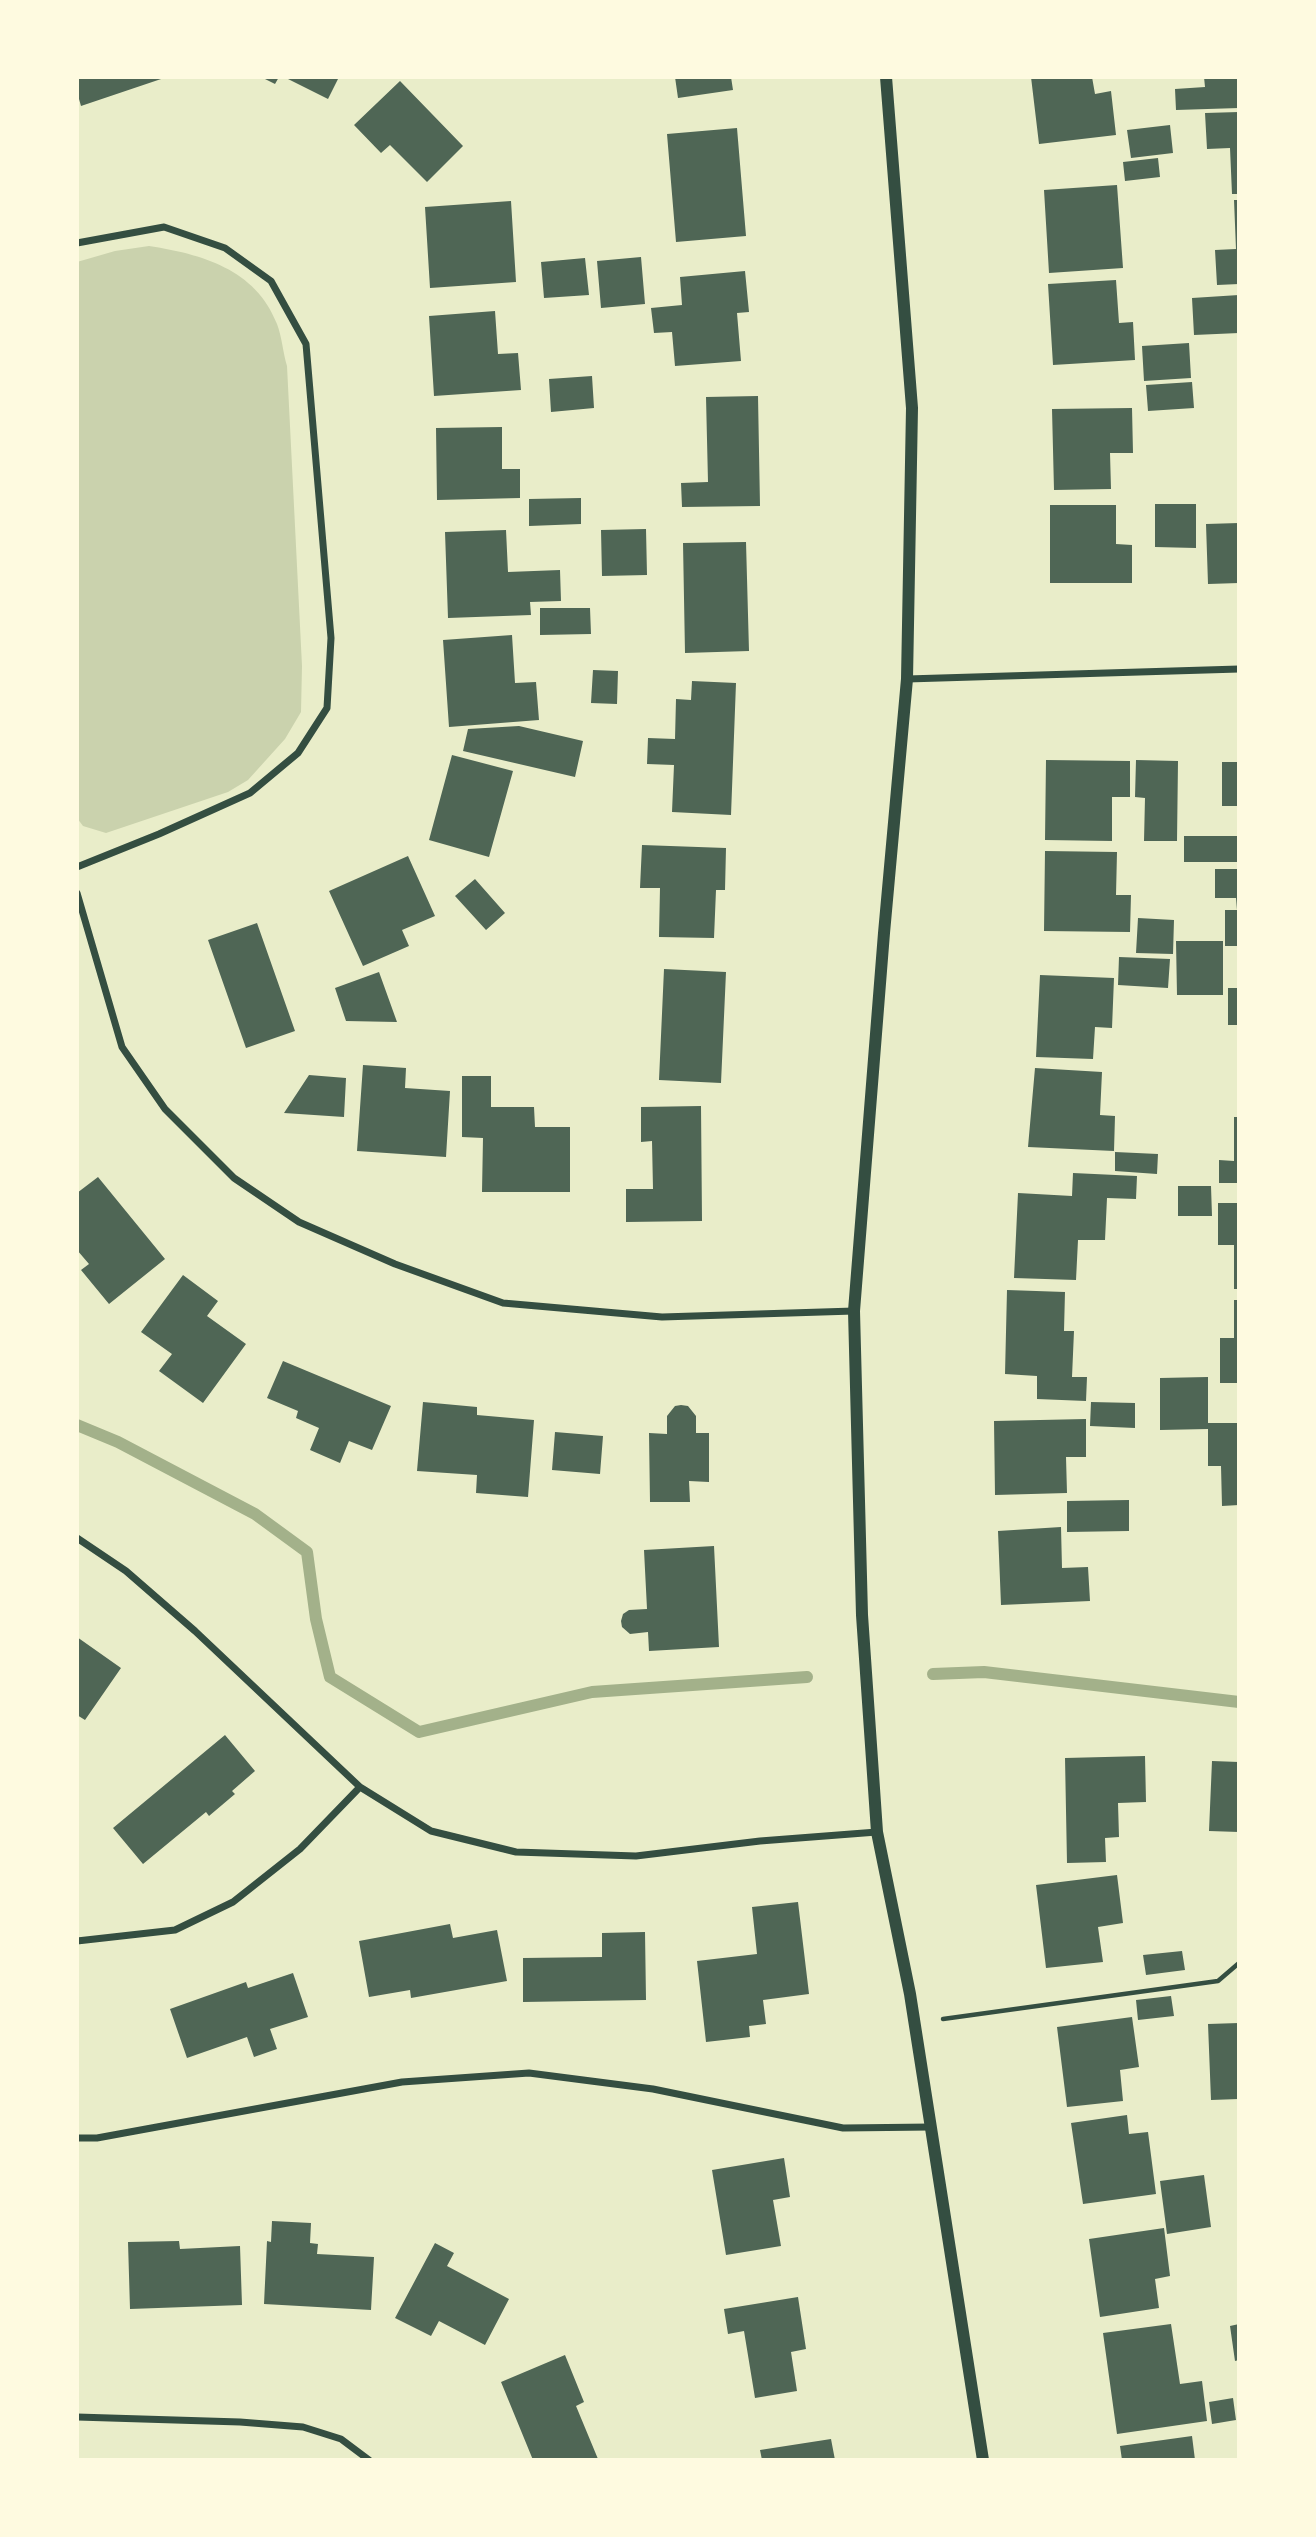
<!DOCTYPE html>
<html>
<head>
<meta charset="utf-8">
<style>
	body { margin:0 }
	#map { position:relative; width:1316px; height:2537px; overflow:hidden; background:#e9edc9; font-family:Cabin,sans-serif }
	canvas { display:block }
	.frame { position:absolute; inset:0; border:79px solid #fefae0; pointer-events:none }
</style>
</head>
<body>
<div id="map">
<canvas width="1316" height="2537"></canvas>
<div class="frame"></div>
</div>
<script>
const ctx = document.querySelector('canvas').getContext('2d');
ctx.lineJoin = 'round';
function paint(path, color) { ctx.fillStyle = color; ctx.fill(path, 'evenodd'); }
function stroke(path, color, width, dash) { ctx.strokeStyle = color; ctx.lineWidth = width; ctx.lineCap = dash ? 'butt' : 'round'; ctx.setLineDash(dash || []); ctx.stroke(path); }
const green = new Path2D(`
	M149 246C201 254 256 269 277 324 282 337 283 353 287 366L302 666 301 712 285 739 248 780 228 792 106 833 83 826 77 818V262L115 251Z`);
const stream = new Path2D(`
	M77 1425 118 1442 255 1514 307 1552 316 1619 330 1677 419 1732 592 1692 807 1677
	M933 1674 984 1672 1239 1702`);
const building = new Path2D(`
	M77 77H167L81 106 77 92Z
	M261 77H279L275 84Z
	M284 77H339L328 99Z
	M675 77H731L733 90 678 98Z
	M1031 77H1092L1095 94 1111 91 1116 135 1039 144Z
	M1204 77H1239V108L1176 110 1175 89 1205 87Z
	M400 81 463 146 427 182 390 145 381 153 354 125Z
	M1239 112V194H1232L1230 148 1207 149 1205 113Z
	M1170 125 1173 153 1131 158 1127 130Z
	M737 128 746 236 676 242 667 134Z
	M1158 158 1160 177 1125 181 1123 162Z
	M1117 185 1123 268 1049 273 1044 190Z
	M1234 200H1239V284L1217 285 1215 250 1236 249Z
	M511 201 516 282 430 288 425 207Z
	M641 257 645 304 601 308 597 261Z
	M585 258 589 295 544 298 541 262Z
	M745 271 749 312 737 313 741 361 675 366 672 332 654 333 651 308 682 305 680 277Z
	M1116 280 1119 323 1133 322 1135 360 1053 365 1048 284Z
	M1239 295V333L1194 335 1192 298Z
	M495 311 498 354 518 353 521 390 434 396 429 316Z
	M1189 343 1191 378 1144 381 1142 346Z
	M592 376 594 408 551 412 549 379Z
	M1192 382 1194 408 1148 411 1146 385Z
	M758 396 760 506 682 507 681 483 708 482 706 397Z
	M1132 408 1133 453H1110L1111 489 1054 490 1052 409Z
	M502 427V469H520V498L437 500 436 428Z
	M581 498V524L529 526V499Z
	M1155 504H1196V548L1155 547Z
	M1050 505H1116V544L1132 545V583H1050Z
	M1239 523V583L1208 584 1206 524Z
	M646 529 647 575 602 576 601 530Z
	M506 530 508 572 560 570 561 601 530 602 531 615 448 618 445 532Z
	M746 542 749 651 685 653 683 543Z
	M540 608H590L591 634 540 635Z
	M512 635 515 683 536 682 539 720 449 727 443 640Z
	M593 670 618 671 617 704 591 703Z
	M692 681 736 683 731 815 672 812 674 765 647 764 648 738 675 739 676 699 691 700Z
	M519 726 583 741 575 777 463 751 468 729Z
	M452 755 513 771 489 857 429 840Z
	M1046 760 1130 761V797H1112V841L1045 840Z
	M1136 760 1178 761 1177 841H1144L1145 798 1135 797Z
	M1222 762H1239V806H1222Z
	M1184 836H1237V862H1184Z
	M642 845 726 848 725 890H716L714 938 659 937 660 888H640Z
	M1045 851 1117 852 1116 895H1131L1130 932 1044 931Z
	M408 856 435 916 402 930 409 946 363 966 329 891Z
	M1215 869H1239V946H1225V910H1237L1236 898H1215Z
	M475 879 505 913 486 930 455 896Z
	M1138 918 1174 920 1173 954 1136 953Z
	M257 923 295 1031 246 1048 208 940Z
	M1176 941H1223V995H1177Z
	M1119 957 1170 959 1168 988 1118 985Z
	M664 969 726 972 721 1083 659 1080Z
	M379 972 397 1022 346 1021 335 988Z
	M1040 975 1114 978 1112 1028 1095 1027 1093 1059 1036 1057Z
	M1228 988H1239V1025H1228Z
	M363 1065 406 1068 405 1088 450 1091 446 1157 357 1151Z
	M1035 1068 1102 1072 1100 1115 1115 1116 1114 1151 1028 1147Z
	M309 1075 346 1078 344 1117 284 1113Z
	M462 1076H491V1107H534L535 1127H570V1192H482L483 1138 462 1137Z
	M701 1106 702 1221 626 1222V1189H653L652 1141 641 1142V1107Z
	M1234 1117H1239V1183H1219V1160L1234 1161Z
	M1115 1152 1158 1154 1157 1174 1115 1171Z
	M1073 1173 1137 1176 1136 1199 1107 1198 1105 1240H1078L1076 1280 1014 1278 1018 1193 1072 1196Z
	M98 1177 165 1259 109 1304 81 1270 89 1264 77 1250V1193Z
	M1178 1186H1211L1212 1216H1178Z
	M1218 1203H1239V1289H1234V1245H1218Z
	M183 1275 218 1301 207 1316 246 1344 203 1403 159 1371 172 1354 141 1332Z
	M1007 1290 1065 1292 1064 1331H1074L1072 1377H1087L1086 1401 1037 1399V1376L1005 1374Z
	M1234 1300H1239V1383H1220V1338H1234Z
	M283 1361 391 1406 372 1450 349 1441 340 1463 310 1450 319 1428 296 1418 298 1411 267 1398Z
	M1208 1377V1423H1239V1505L1222 1506 1221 1466H1208V1429L1160 1430V1378Z
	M423 1402 477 1407V1415L534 1420 528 1497 476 1493 477 1475 417 1471Z
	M1091 1402 1135 1403V1428L1090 1426Z
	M681 1405 688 1406 696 1416V1433H709V1482L689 1481 690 1502H650L649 1433 667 1434V1416L675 1406Z
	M1086 1419V1457H1066L1067 1493 995 1495 994 1421Z
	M555 1432 603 1436 600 1474 552 1470Z
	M1129 1500V1531L1067 1532V1501Z
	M1061 1527 1062 1568 1088 1567 1090 1601 1001 1605 998 1531Z
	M714 1546 719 1647 649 1651 648 1632 630 1634 622 1627 621 1621 623 1614 629 1610 647 1609 644 1550Z
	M77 1637 121 1668 85 1720 77 1715Z
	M225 1735 255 1771 232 1791 235 1794 209 1816 206 1812 143 1864 113 1828Z
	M1145 1756 1146 1802 1118 1803 1119 1837 1105 1838 1106 1862 1067 1863 1065 1758Z
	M1212 1761 1239 1762V1832L1209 1831Z
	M1117 1875 1123 1923 1098 1927 1103 1962 1046 1968 1036 1885Z
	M798 1902 809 1994 763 2000 766 2024 749 2026 750 2037 706 2042 697 1961 757 1954 752 1907Z
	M450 1924 453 1938 497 1930 507 1981 411 1998 410 1990 369 1997 359 1941Z
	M645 1932 646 2000 523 2002V1958L602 1957V1933Z
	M1182 1951 1185 1970 1146 1975 1143 1955Z
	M293 1973 308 2017 270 2029 277 2049 254 2057 247 2037 187 2058 170 2009 246 1982 248 1988Z
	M1171 1996 1174 2016 1138 2020 1136 2000Z
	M1132 2017 1139 2067 1120 2070 1123 2101 1067 2107 1057 2027Z
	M1239 2023V2099L1211 2100 1208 2024Z
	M1127 2115 1129 2134 1148 2132 1156 2194 1083 2204 1071 2123Z
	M784 2158 790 2197 773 2200 781 2246 726 2255 712 2170Z
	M1204 2175 1211 2227 1167 2234 1160 2181Z
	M272 2221 311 2223 310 2243 318 2244 317 2254 374 2257 371 2310 264 2304 267 2241 271 2242Z
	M1164 2228 1170 2276 1155 2279 1159 2308 1100 2317 1089 2239Z
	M179 2241 180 2249 240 2246 242 2305 130 2309 128 2242Z
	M435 2243 454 2253 447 2266 509 2299 485 2345 439 2321 431 2336 395 2318Z
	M798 2297 806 2349 791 2352 797 2391 755 2398 744 2331 728 2334 724 2309Z
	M1171 2324 1180 2384 1202 2381 1207 2421 1117 2434 1103 2333Z
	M1239 2324V2360L1235 2361 1230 2326Z
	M565 2355 584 2402 576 2406 598 2459 533 2460 501 2382Z
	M1233 2398 1236 2420 1212 2424 1209 2402Z
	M1192 2436 1195 2460H1122L1120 2446Z
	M831 2439 835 2460H762L760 2450Z`);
const path = new Path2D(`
	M943 2019 1218 1981 1239 1963`);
const minor = new Path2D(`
	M77 243 164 227 225 248 271 281 306 344 331 638 327 708 298 753 250 793 159 834 77 867
	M907 679 1239 669
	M77 893 122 1047 165 1109 234 1178 299 1222 395 1264 503 1303 662 1317 854 1311
	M77 1538 126 1571 195 1631 360 1787 431 1831 516 1852 636 1856 760 1841 877 1832
	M77 1941 175 1930 233 1902 300 1849 360 1787
	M77 2138H97L402 2082 529 2073 653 2089 843 2128 931 2127
	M77 2417 240 2422 303 2427 341 2439 369 2460`);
const tertiary = new Path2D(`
	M886 77 912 408 907 679 884 933 854 1311 862 1615 877 1832 910 1994 983 2460`);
paint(green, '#cad2ad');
stroke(stream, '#a3b18a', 12);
paint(building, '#4f6655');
stroke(path, '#344e41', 4.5);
stroke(minor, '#344e41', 7);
stroke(tertiary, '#344e41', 12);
</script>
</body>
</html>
